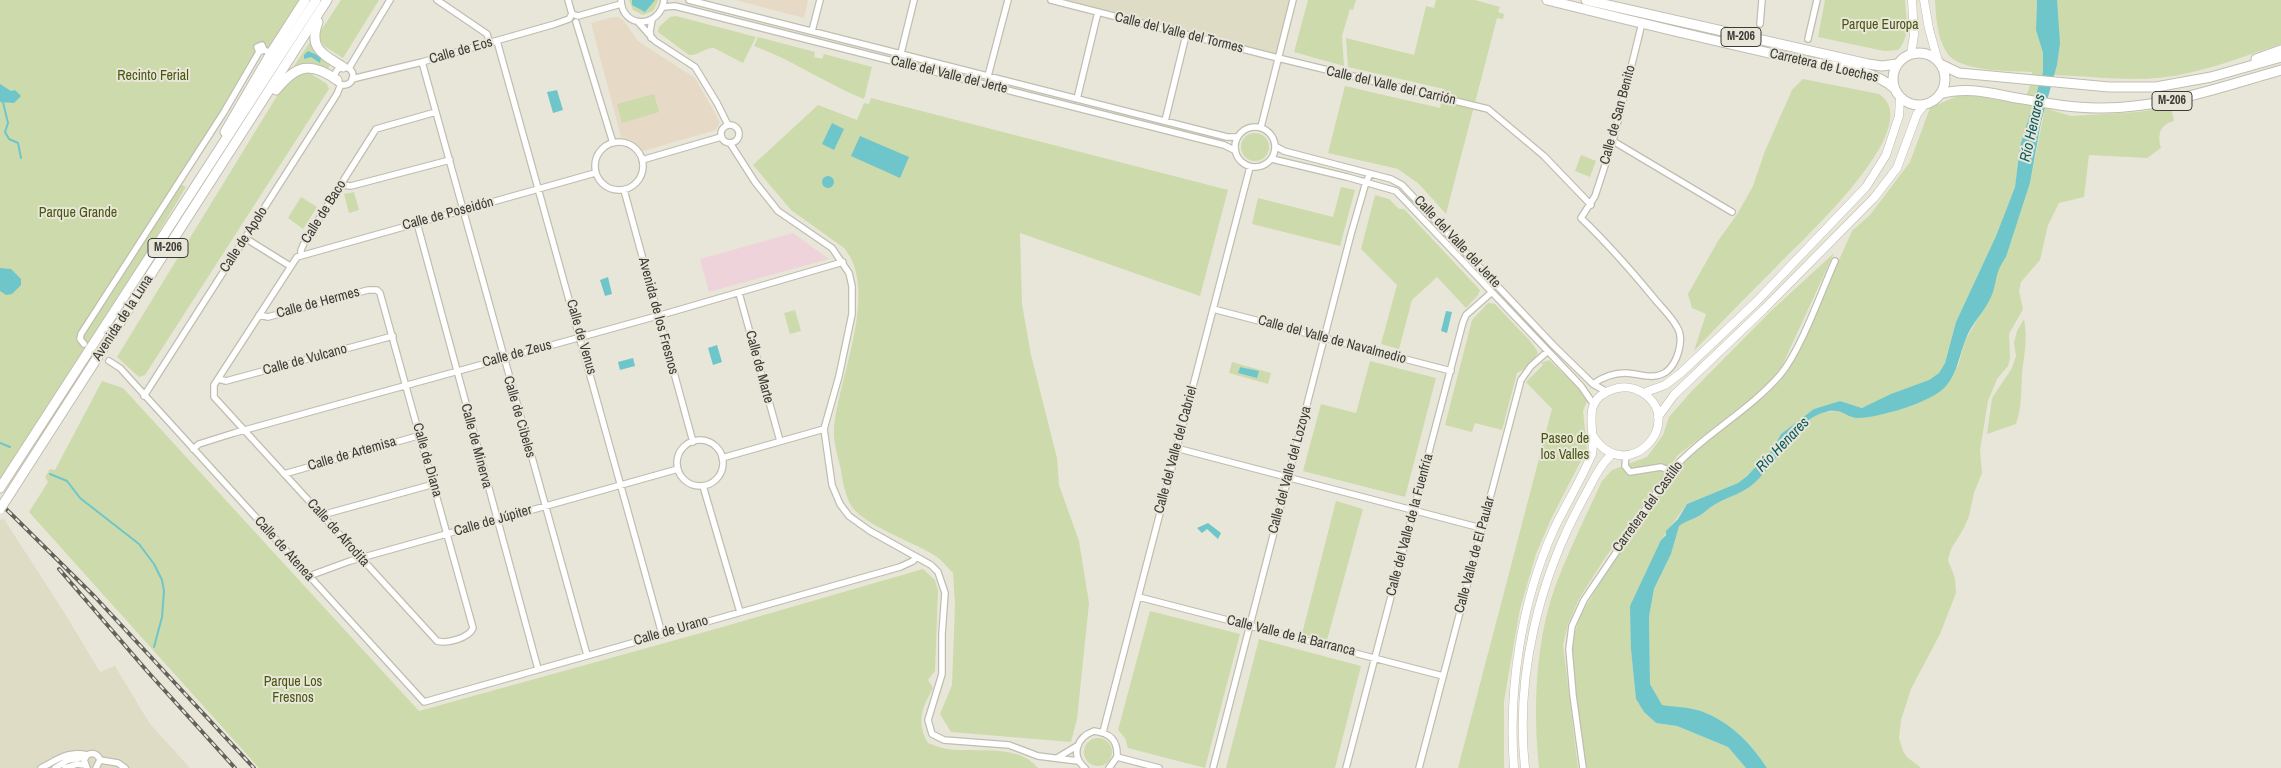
<!DOCTYPE html>
<html>
<head>
<meta charset="utf-8">
<style>
	body { margin:0 }
	canvas { display:block; background:#e8e6d8 }
</style>
</head>
<body>
<canvas width="2281" height="768"></canvas>
<script>
const ctx = document.querySelector('canvas').getContext('2d');
ctx.lineJoin = 'round';
function paint(path, color) { ctx.fillStyle = color; ctx.fill(path, 'evenodd'); }
function stroke(path, color, width, dash) { ctx.strokeStyle = color; ctx.lineWidth = width; ctx.lineCap = dash ? 'butt' : 'round'; ctx.setLineDash(dash || []); ctx.stroke(path); }
function write(font, color, halo, rows, align = 'center') {
  ctx.font = font + ' "Archivo Narrow",sans-serif'; ctx.lineWidth = 4; ctx.setLineDash([]); ctx.textBaseline = 'middle'; ctx.strokeStyle = halo; ctx.fillStyle = color; for (const [text, x, y, turn = 0] of rows) {
    ctx.save(); ctx.translate(x, y); ctx.rotate((+turn || 0) * Math.PI / 180); ctx.textAlign = isNaN(turn) ? turn : align; if (halo) ctx.strokeText(text, 0, 0); ctx.fillText(text, 0, 0); ctx.restore();
  }
}
const built = new Path2D(`
	M1051 0H1293L1278 58Z
	M4 519 64 612 100 672 115 666 150 724 190 768H0V520Z`);
const education = new Path2D(`
	M735 0H808L804 18Z
	M613 17H618L624 21 638 41 695 78 720 122 716 130 643 151 632 140 621 137 591 23Z`);
const medical = new Path2D(`
	M793 233 829 259 709 292 700 259Z`);
const green = new Path2D(`
	M0 0H305L271 53 261 52 179 183 186 187 130 280 0 480Z
	M341 0H379L343 58 324 46 319 39 320 32Z
	M629 0H658V1L653 11 643 15 633 10Z
	M1308 0H1356L1353 10 1350 9 1342 36 1344 66 1294 52Z
	M1436 0H1475L1500 7 1498 12 1504 14 1503 19 1497 18 1446 214 1419 184 1398 169 1328 153 1345 86 1440 108 1444 89 1348 67 1346 38 1414 55 1426 6 1434 8Z
	M1825 0H1905C1906 17 1911 37 1898 50L1884 51 1818 37Z
	M1935 0H2037L2036 30 2043 53V72L2020 146 2015 187 1996 236 1956 322 1945 363 1939 373 1929 380 1862 408 1840 401 1815 409 1781 434 1773 449 1759 465 1738 483 1687 504 1661 540 1631 650 1636 699 1644 712 1656 723 1677 726 1728 747 1746 768H1586L1572 665 1574 635 1581 614 1622 547 1673 474 1687 458 1767 394 1781 380 1797 354 1852 231 1870 215 1910 162 1930 108 1957 96H1976L2022 104 2029 89 2032 72C2011 71 1959 72 1947 53 1937 37 1936 18 1935 0Z
	M2057 0H2281V44C2241 57 2200 74 2158 78 2123 81 2089 76 2054 75L2057 65Z
	M676 16 756 37 743 63 714 48C704 48 698 56 689 55L658 32 659 27 670 17Z
	M758 37 815 52 814 57 822 59 824 54 872 67 864 99C826 84 793 60 754 46Z
	M310 42 332 62 328 69 313 63 294 66Z
	M307 71 327 84 329 89 145 375 139 377 117 357 280 91C288 82 295 74 307 71Z
	M1803 79 1879 94C1929 126 1800 242 1777 266 1749 294 1721 322 1694 351L1706 314 1692 308 1688 294 1718 241 1738 213 1753 186 1765 151 1792 90Z
	M654 94 659 112 622 123 617 104Z
	M871 98 1228 190 1200 296 1020 233 1022 304 1031 355 1057 458 1059 485 1079 541 1089 603 1077 719 1071 742 951 732 940 714 952 685 955 605 953 573C947 567 941 559 934 555 911 541 868 527 852 507 846 498 842 480 841 470 838 457 833 442 834 429 838 378 880 291 844 248L791 210 753 165 818 105 857 120 864 103 869 104Z
	M2171 107 2174 121C2160 124 2157 135 2161 148L2147 158 2089 155 2084 197 2059 203 2048 225 2040 260 2021 282 2019 291 2023 309 2009 334 2010 358 2008 366 1997 379 1988 401 1980 450 1982 473 1974 493 1969 516 1964 528 1951 549 1948 560 1955 578 1956 593 1940 634 1911 689 1901 720 1899 738 1903 751 1907 757 1921 768H1767C1750 742 1730 722 1701 711 1689 707 1674 707 1662 706L1650 684 1649 617 1654 590 1671 554 1678 526 1689 519 1698 517 1715 504 1746 490 1774 463 1784 446 1813 417 1824 412 1837 411 1867 417 1888 413 1918 403 1958 366 1965 341 1993 292 1997 270 2006 257 2030 183 2045 108 2071 116 2138 112Z
	M1241 147a14 14 0 1 1 28 0a14 14 0 1 1-28 0Z
	M1581 155 1596 161 1590 177 1575 171Z
	M1341 187 1355 190 1340 246 1252 224 1258 198 1333 217Z
	M354 192 359 210 349 213 344 194Z
	M1375 195 1389 199 1399 209H1404L1480 290 1478 295 1466 308 1437 277 1412 300 1399 349 1381 344 1397 285 1361 249Z
	M301 197 317 207 303 229 288 218Z
	M1834 253 1782 366 1769 382 1749 400 1678 455 1603 561 1579 599 1568 624 1563 645 1578 768H1539C1533 705 1535 639 1558 579 1571 546 1587 514 1602 481L1612 470 1647 457 1663 435 1669 417 1690 393 1771 311Z
	M1488 303 1495 304 1530 341 1538 352C1535 361 1525 370 1517 373L1502 430 1475 423 1472 432 1445 425 1472 320Z
	M795 310 801 331 790 334 784 313Z
	M2024 319C2028 340 2024 354 2022 374 2021 391 2022 407 2016 424L1987 434 1992 398 2012 368 2016 356 2014 343 2017 331Z
	M1549 360 1580 389 1587 401 1583 411 1587 449 1551 519 1536 554 1520 609 1504 701V768H1458L1552 409 1526 382 1543 365 1541 363Z
	M1370 361 1436 378 1405 497 1303 471 1321 404 1356 413Z
	M1232 362 1271 373 1268 384 1229 373ZM1240 367 1258 371 1257 377 1238 373Z
	M102 381 123 388 419 711 719 628 923 569 935 580 938 591 935 671 928 680 933 688C922 708 916 722 928 743 934 745 941 748 947 749 976 753 1018 743 1038 768H259L29 512 48 482 45 477 50 469 55 470Z
	M1336 501 1363 509 1327 640 1302 634Z
	M1150 611 1240 634 1205 768 1128 748 1125 738 1118 730Z
	M1259 639 1361 666 1335 768H1226Z
	M1084 752a14 14 0 1 1 28 0a14 14 0 1 1-28 0Z`);
const water = new Path2D(`
	M632 0H655L645 12 632 5Z
	M2037 0H2057L2060 43 2057 65 2041 122 2030 183 2006 257C1995 273 1998 276 1993 292 1987 310 1971 323 1965 341 1959 357 1957 373 1946 386 1933 402 1878 418 1858 418 1845 418 1842 406 1822 413 1799 421 1787 447 1772 464 1764 473 1755 484 1745 490 1735 496 1723 499 1714 505 1709 508 1704 513 1699 516 1692 520 1685 521 1679 526L1671 554 1654 589 1649 617 1650 684 1662 705C1674 707 1689 707 1701 711 1730 722 1750 742 1767 768H1746L1728 747 1677 726 1656 723 1644 712 1636 699 1631 650 1630 606 1661 540 1666 535V531L1678 519 1687 504 1738 483 1747 476 1773 449 1781 434 1814 409 1840 401 1862 408 1891 394 1929 380 1939 373 1945 363 1956 322 1996 236 2015 187 2020 146 2043 72V53L2036 30Z
	M308 51 321 57 320 63 311 57 304 59V55Z
	M0 84 11 91 15 90 21 96 14 103 0 102Z
	M557 90 563 110 553 113 547 92Z
	M832 123 844 129 834 150 822 144Z
	M860 136 909 157 900 178 851 156Z
	M822 182a6 6 0 1 1 12 0a6 6 0 1 1-12 0Z
	M0 268 11 269 21 279V285L12 294 6 295 0 291Z
	M608 277 612 294 605 296 600 280Z
	M1446 311 1452 312 1447 333 1441 331Z
	M717 345 722 362 713 365 708 348Z
	M633 358 635 366 620 370 618 362Z
	M1240 367 1259 371 1257 378 1238 373Z
	M1208 523 1221 533 1218 539 1207 529 1202 533 1197 528Z`);
const stream = new Path2D(`
	M3 102 8 123 5 132 9 139 18 143 21 158
	M0 443 10 447
	M50 474 67 481 80 498 139 544 154 564 162 580 164 591 162 617 154 647`);
const minor = new Path2D(`
	M437 0 487 34 490 43
	M568 0 572 14
	M621 0C622 29 660 29 664 0
	M689 0 1227 137H1237
	M1051 0 1278 58 1488 109 1544 156 1591 205
	M663 7 675 6 1224 145 1234 150
	M578 16 621 4
	M576 22 613 143
	M638 22 655 41 695 67 717 103 728 125
	M1760 24 1762 0
	M812 31 820 0
	M651 38 650 31 652 20
	M1808 39 1817 0
	M497 41 662 634
	M264 50 259 52 257 47 262 45 264 50 271 53
	M901 53 914 0
	M422 62 587 655
	M335 76a9 9 0 1 1 18 0a9 9 0 1 1-18 0Z
	M349 68 390 0
	M988 76 1008 0
	M352 79 422 62 555 24 569 19 572 14 578 16
	M1077 99 1098 12
	M1165 121 1186 35
	M721 134a9 9 0 1 1 18 0a9 9 0 1 1-18 0Z
	M1235 147a20 20 0 1 1 40 0a20 20 0 1 1-40 0Z
	M1261 127 1293 0
	M1613 141 1732 212
	M595 166a24 24 0 1 1 48 0a24 24 0 1 1-48 0Z
	M730 143 755 182 778 211 832 248 849 273 852 286V314L839 376 824 429 832 485 840 504 849 516 870 531 931 565 938 572 945 593 942 634V674L928 720 932 734 944 740 1009 745 1038 756 1078 761
	M1275 146 1284 151 1391 179 1402 185 1554 346 1593 384 1607 392
	M1272 159 1347 177 1396 191 1581 386 1594 405
	M642 160 721 137
	M341 185 351 186 450 160
	M624 190 693 442
	M417 223 538 669
	M245 238 290 266
	M301 255V250L305 241 376 129 436 112
	M739 293 780 441
	M1213 309 1451 371
	M259 315 268 317 368 290H377L380 293 473 628C469 638 447 644 437 641L214 397V385L297 257 595 173
	M84 344 80 339 81 334 224 112 259 52
	M109 361 120 368 424 702 900 567 913 561 916 557
	M218 379 226 381 393 336
	M1593 384C1603 377 1612 373 1625 373 1639 373 1652 381 1666 372 1677 364 1685 340 1677 327 1671 316 1661 307 1653 297 1630 269 1607 243 1581 218L1595 196 1613 141 1642 23
	M144 396 337 94 341 84
	M677 463a23 23 0 1 1 46 0a23 23 0 1 1-46 0Z
	M1176 448 1481 528
	M193 449 199 444 234 433 668 313 843 262
	M1626 456 1625 466 1630 472 1661 467 1671 471
	M722 458 824 429
	M284 474 421 435
	M703 486 740 612
	M322 515 434 484
	M309 576 350 561 678 469
	M1139 597 1443 676
	M1103 732 1250 167
	M1117 757 1159 768
	M1057 758 1077 746
	M100 760 118 763 125 768
	M41 768C57 760 69 750 87 755
	M55 768 68 760 85 757
	M65 768 77 764 85 765
	M87 768 84 760 87 755C93 752 98 754 100 760L96 768
	M1085 768C1070 755 1077 737 1094 731 1110 733 1118 740 1117 757L1109 768
	M1213 768 1351 234 1366 182 1370 174
	M1346 768 1463 322 1466 315 1492 292
	M1419 768 1521 380 1531 366 1548 351
	M1583 768 1573 695 1569 649 1572 626 1584 600 1671 471C1704 434 1749 411 1780 375 1801 350 1821 292 1835 261`);
const secondary = new Path2D(`
	M1924 0 1929 29 1938 61
	M1911 54 1914 35 1912 0
	M1643 393 1665 385 1681 373 1756 302 1866 187 1886 155 1899 116 1900 98
	M1658 417 1674 395 1764 309 1874 198 1897 168 1917 114 1924 105
	M1514 768C1508 689 1521 602 1554 529 1566 504 1581 480 1592 454 1597 430 1578 400 1614 389 1623 386 1634 387 1643 393 1687 422 1627 488 1593 436
	M1525 768C1515 676 1539 579 1583 499 1592 483 1599 466 1612 454`);
const primary = new Path2D(`
	M1547 0C1631 21 1715 41 1800 60 1830 67 1870 67 1894 88
	M1586 0 1868 64 1882 66 1897 64
	M318 22C308 49 323 54 343 67
	M1893 79a26 26 0 1 1 52 0a26 26 0 1 1-52 0Z
	M2256 59 2281 50
	M1940 64 1959 73 2109 87H2156L2211 77 2281 57
	M276 90C296 65 310 61 337 80
	M1940 94C1965 87 1986 92 2011 97 2040 102 2069 108 2098 108 2161 109 2221 87 2281 70
	M225 132 271 53 305 0
	M0 488 316 0
	M11 492 327 0`);
const rail = new Path2D(`
	M0 503 95 597 254 768
	M59 569 147 671 235 768`);
const primaryBridge = new Path2D(`
	M0 509 11 492`);
const shields = [
	[1741,37,40],
	[2172,101,40],
	[168,248,40]
];
const shieldNames = [
	["M-206",1741,37],
	["M-206",2172,101],
	["M-206",168,248]
];
const parkNames = [
	["Parque Europa",1880,25],
	["Recinto Ferial",153,76],
	["Parque Grande",78,213],
	["Paseo de",1565,439],
	["los Valles",1565,455],
	["Parque Los",293,682],
	["Fresnos",293,698]
];
const streetNames = [
	["Calle del Valle del Tormes",1179,33,14],
	["Calle de Eos",461,51,-16],
	["Carretera de Loeches",1824,66,13],
	["Calle del Valle del Jerte",949,75,14],
	["Calle del Valle del Carrión",1391,86,13],
	["Calle de San Benito",1618,115,-75],
	["Calle de Baco",324,212,-58],
	["Calle de Poseidón",448,214,-15],
	["Calle de Apolo",244,240,-57],
	["Calle del Valle del Jerte",1457,242,47],
	["Calle de Hermes",318,303,-15],
	["Avenida de los Fresnos",658,316,75],
	["Avenida de la Luna",123,318,-57],
	["Calle de Venus",581,337,74],
	["Calle del Valle de Navalmedio",1332,340,15],
	["Calle de Zeus",517,354,-15],
	["Calle de Vulcano",305,360,-15],
	["Calle de Marte",759,367,75],
	["Calle de Cibeles",519,417,74],
	["Calle de Minerva",476,446,75],
	["Calle del Valle del Cabriel",1176,450,-75],
	["Calle de Artemisa",352,454,-16],
	["Calle de Diana",427,460,74],
	["Calle del Valle del Lozoya",1290,470,-75],
	["Carretera del Castillo",1648,507,-54],
	["Calle de Júpiter",493,521,-16],
	["Calle del Valle de la Fuenfría",1410,525,-75],
	["Calle de Afrodita",338,533,48],
	["Calle de Atenea",284,549,48],
	["Calle Valle de El Paular",1475,555,-75],
	["Calle de Urano",671,631,-16],
	["Calle Valle de la Barranca",1291,636,14]
];
const waterNames = [
	["Río Henares",2033,128,-77],
	["Río Henares",1783,445,-46]
];
paint(built, '#dfdcc6');
paint(education, '#e6dac6');
paint(medical, '#eed4da');
paint(green, '#cddaac');
paint(water, '#6ec6cb');
stroke(stream, '#6ec6cb', 2);
stroke(minor, '#c0beb0', 8);
stroke(secondary, '#c0beb0', 9);
stroke(primary, '#c0beb0', 11);
stroke(minor, '#fff', 5.5);
stroke(secondary, '#fff', 8);
stroke(primary, '#fff', 9);
stroke(rail, '#62615a', 4);
stroke(rail, '#e8e6d8', 2, [5.5]);
stroke(primaryBridge, '#c0beb0', 11, []);
stroke(primaryBridge, '#fff', 9);
for (const [x, y, w] of shields) { const box = new Path2D(); box.roundRect(x - w / 2, y - 9.5, w, 19, 4); ctx.fillStyle = '#e8e6d8'; ctx.fill(box); stroke(box, '#3c3b36', 1); }
write('bold 12px', '#3c3b36', null, shieldNames);
write('14px', '#495712', '#e8e6d8', parkNames);
write('14px', '#3c3b36', '#e8e6d8', streetNames);
write('italic 15px', '#0d5b5f', '#e8e6d8', waterNames);
</script>
</body>
</html>
